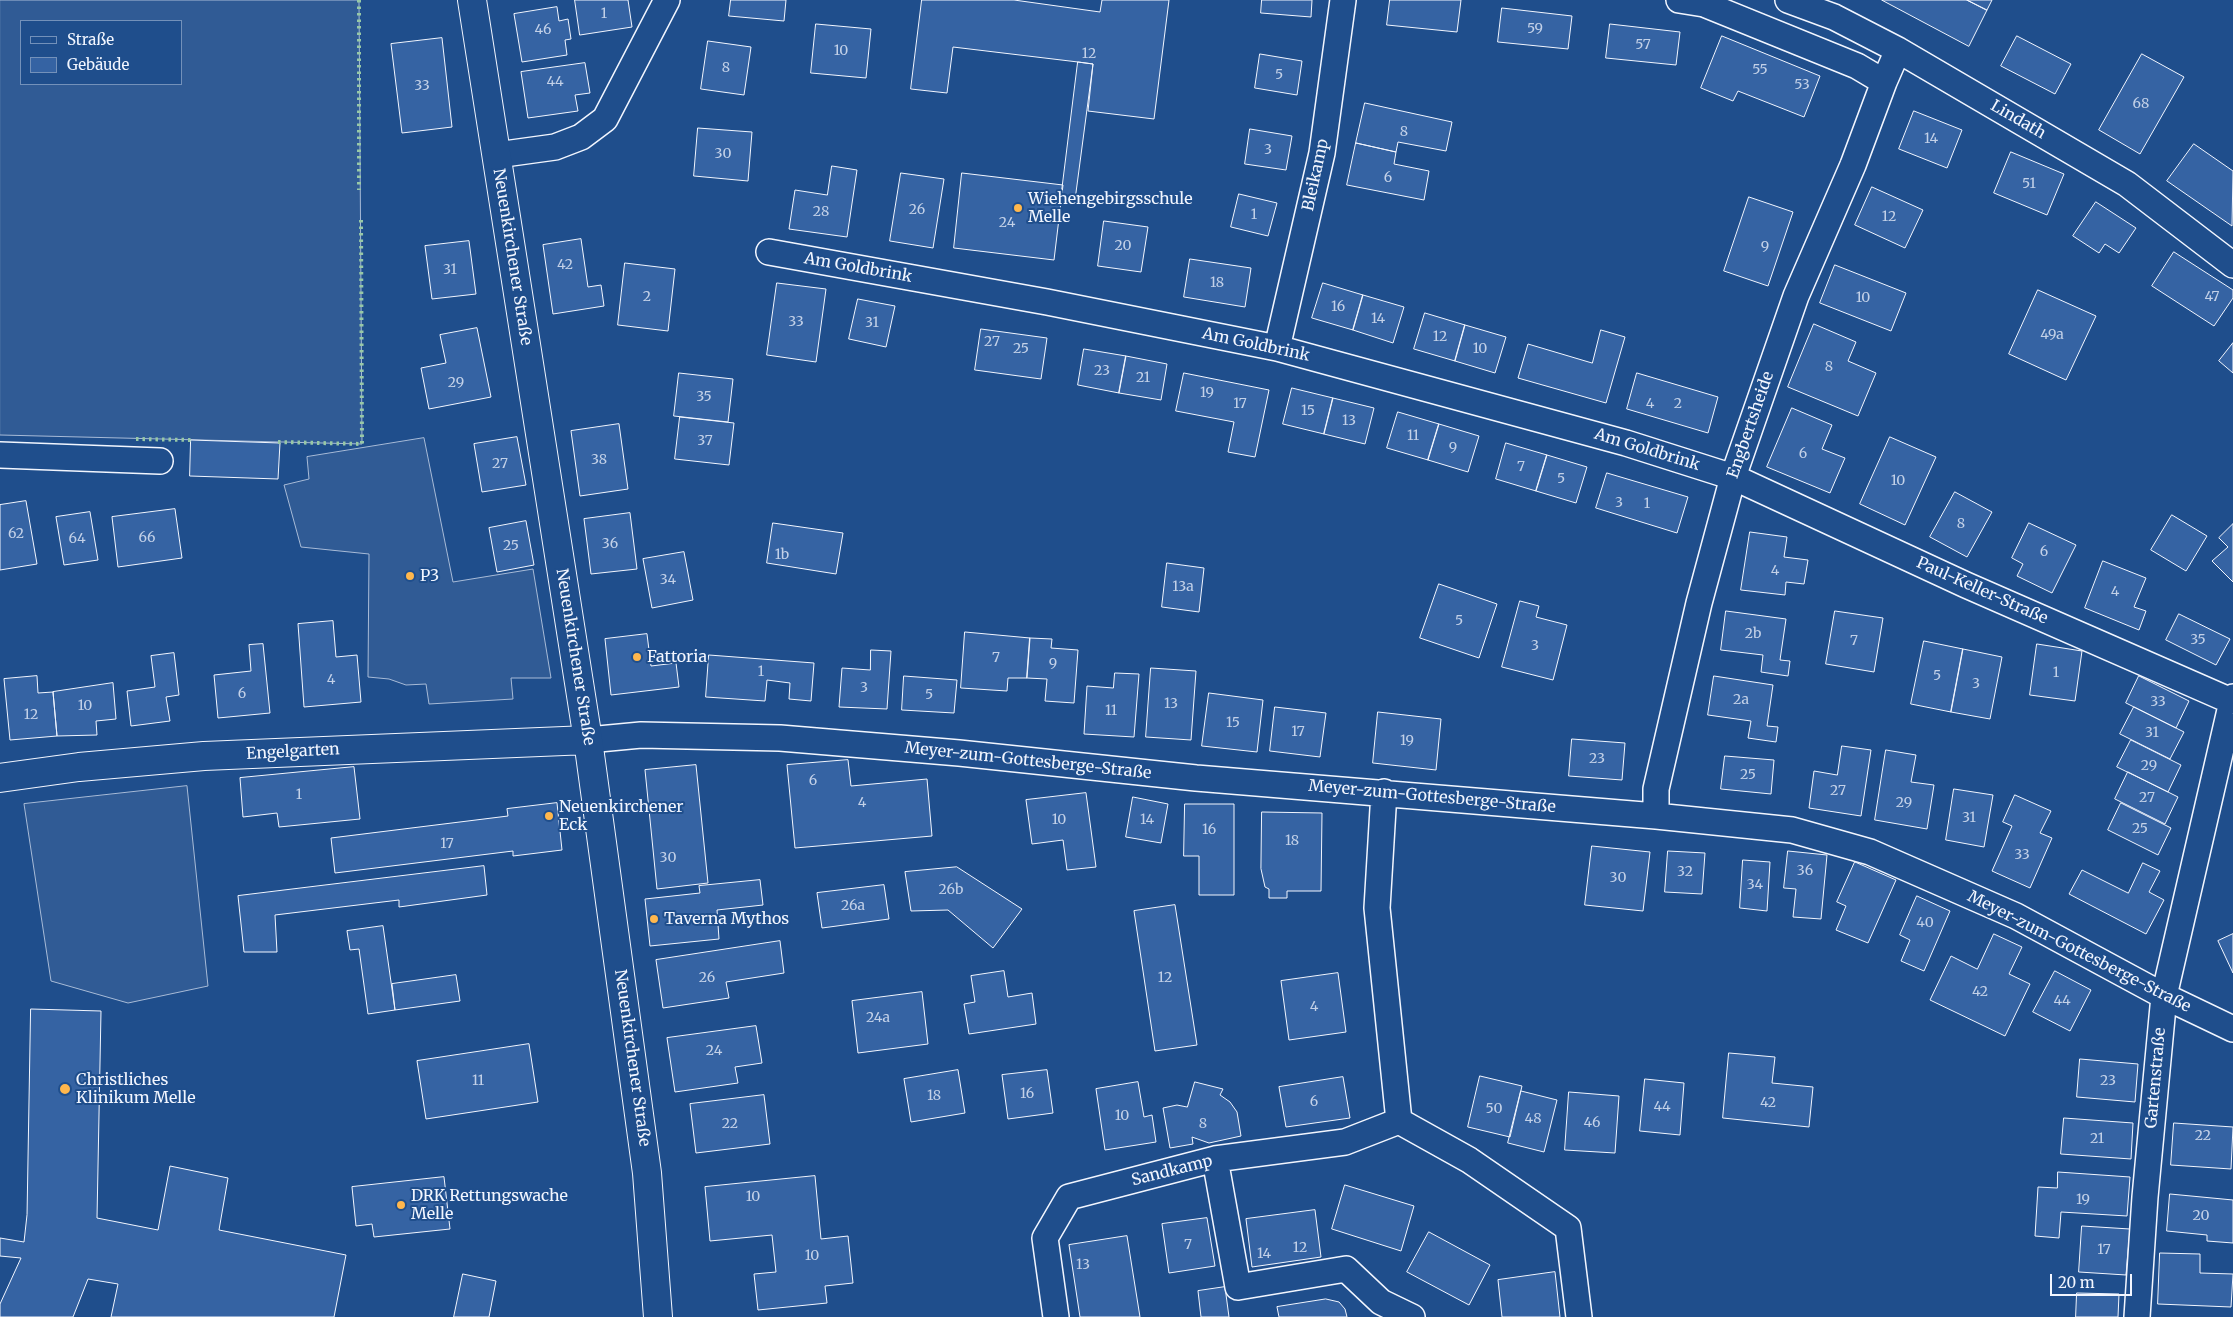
<!DOCTYPE html>
<html>
<head>
<meta charset="utf-8">
<style>
	body { margin:0 }
	#map { position:relative; width:2233px; height:1317px; overflow:hidden; background:#1f4e8c; font-family:Merriweather,serif }
	canvas { display:block }
	.legend { position:absolute; left:20px; top:20px; width:162px; height:65px; box-sizing:border-box; background:#1f4e8c; border:1px solid #7391ba; margin:0; padding:6px 9px; list-style:none; font-size:15px; color:#f2f6ff }
	.legend li { display:flex; align-items:center; gap:10px; height:25px }
	.legend b { width:25px; border:1px solid #7391ba }
	.scale { position:absolute; left:2050px; top:1274px; width:82px; height:22px; box-sizing:border-box; border:2px solid #f2f6ff; border-top:0; padding-left:6px; font-size:15px; line-height:18px; white-space:nowrap; color:#f2f6ff; -webkit-text-stroke:4px #1f4e8c; paint-order:stroke }
</style>
</head>
<body>
<div id="map">
<canvas width="2233" height="1317"></canvas>
<ul class="legend">
<li><b style="height:6px;background:#1f4e8c"></b>Straße</li>
<li><b style="height:14px;background:#3563a3"></b>Gebäude</li>
</ul>
<div class="scale">20 m</div>
</div>
<script>
const ctx = document.querySelector('canvas').getContext('2d');
ctx.lineJoin = 'round';
function paint(path, color) { ctx.fillStyle = color; ctx.fill(path, 'evenodd'); }
function stroke(path, color, width, dash) { ctx.strokeStyle = color; ctx.lineWidth = width; ctx.lineCap = dash ? 'butt' : 'round'; ctx.setLineDash(dash || []); ctx.stroke(path); }
function write(font, color, halo, rows, align = 'center') {
  ctx.font = font + ' Merriweather,serif'; ctx.lineWidth = 4; ctx.setLineDash([]); ctx.textBaseline = 'middle'; ctx.strokeStyle = halo; ctx.fillStyle = color; for (const [text, x, y, turn = 0] of rows) {
    ctx.save(); ctx.translate(x, y); ctx.rotate((+turn || 0) * Math.PI / 180); ctx.textAlign = isNaN(turn) ? turn : align; if (halo) ctx.strokeText(text, 0, 0); ctx.fillText(text, 0, 0); ctx.restore();
  }
}
const built = new Path2D(`
	M0 0H359L362 444 0 435ZM181 21V84H21V21Z
	M424 438 453 582 533 569 551 678H511L513 699 429 704 426 684 406 685 389 679 368 677 369 554 301 547 284 485 309 479 307 457Z
	M187 786 208 986 128 1003 51 981 24 804Z`);
const building = new Path2D(`
	M575 0H628L632 27 580 35Z
	M731 0H786L784 21 729 16Z
	M922 0H1014L1100 12 1102 0H1169L1154 119 1088 111 1093 64 1078 62 953 47 947 93 911 89Z
	M1262 0H1312L1311 17 1261 13Z
	M1390 0H1461L1457 32 1387 25Z
	M1882 0H1967L1987 10 1969 46Z
	M1967 0H1992L1987 10Z
	M557 7 559 21 568 19 571 39 565 40 567 55 522 62 514 14Z
	M1502 8 1572 16 1568 49 1498 42Z
	M816 24 871 29 866 78 811 73Z
	M1610 24 1680 32 1676 65 1606 58Z
	M1722 36 1820 76 1804 117 1738 91 1733 101 1701 88Z
	M2017 36 2071 64 2055 94 2001 66Z
	M442 38 452 127 402 133 391 44Z
	M708 41 751 47 744 95 701 89Z
	M1260 54 1302 61 1297 95 1255 88Z
	M2142 54 2184 77 2140 154 2099 130Z
	M1078 62 1093 64 1075 200 1061 199Z
	M585 63 590 93 575 95 578 111 528 118 521 72Z
	M1365 103 1452 122 1446 151 1398 142 1396 152 1356 143Z
	M1914 111 1962 130 1947 168 1899 149Z
	M698 128 752 132 748 181 694 176Z
	M1250 129 1292 136 1286 170 1245 164Z
	M1356 143 1396 152 1394 164 1429 171 1424 200 1347 185Z
	M2194 144 2233 171 2232 226 2167 181Z
	M2011 152 2064 174 2047 215 1994 193Z
	M832 166 857 170 847 237 789 229 795 190 827 195Z
	M901 173 944 179 933 248 890 241Z
	M962 173 1063 185 1054 260 954 248Z
	M1872 187 1923 210 1905 248 1855 225Z
	M1239 194 1277 203 1268 236 1231 227Z
	M1749 197 1793 212 1768 286 1724 271Z
	M2096 202 2136 228 2119 253 2105 244 2099 253 2073 236Z
	M1104 221 1148 227 1141 272 1098 266Z
	M581 239 588 287 601 285 604 306 553 314 543 245Z
	M469 241 476 294 432 299 425 246Z
	M2174 252 2233 290V298L2214 326 2152 286Z
	M1190 259 1251 268 1245 307 1184 297Z
	M625 263 675 269 668 331 618 325Z
	M1835 265 1906 293 1891 331 1820 303Z
	M777 283 826 289 816 362 767 355Z
	M1323 283 1363 295 1353 330 1312 318Z
	M2038 290 2096 316 2066 380 2009 354Z
	M1363 295 1404 307 1393 343 1353 330Z
	M858 299 895 306 886 347 849 339Z
	M1425 313 1465 325 1455 361 1414 349Z
	M1814 324 1856 342 1848 361 1876 373 1858 416 1788 387Z
	M1465 325 1506 337 1495 373 1455 361Z
	M477 328 491 397 429 409 421 368 446 363 440 335Z
	M981 329 1047 338 1041 379 975 370Z
	M1601 330 1625 337 1606 403 1518 378 1528 344 1592 363Z
	M2233 343V373L2219 361Z
	M1084 349 1126 356 1119 393 1078 385Z
	M1126 356 1167 364 1161 400 1119 393Z
	M679 373 733 379 728 422 674 416Z
	M1184 373 1269 390 1255 457 1228 452 1234 422 1176 411Z
	M1637 373 1718 397 1708 433 1627 409Z
	M1292 388 1333 398 1324 434 1283 424Z
	M1333 398 1374 408 1365 444 1324 434Z
	M1792 408 1832 425 1822 449 1845 458 1830 493 1767 467Z
	M1398 412 1439 424 1428 460 1387 448Z
	M680 417 734 423 729 465 675 459Z
	M619 424 628 489 580 496 571 431Z
	M1439 424 1479 436 1468 472 1428 460Z
	M517 437 526 485 482 492 474 444Z
	M1890 437 1936 457 1905 525 1860 504Z
	M191 440 280 443 278 479 190 476Z
	M1506 443 1547 455 1536 491 1496 479Z
	M1547 455 1587 467 1576 503 1536 491Z
	M1607 473 1688 497 1677 533 1596 508Z
	M1955 492 1992 512 1967 557 1930 537Z
	M26 501 37 564 0 570V505Z
	M175 509 182 558 118 567 112 517Z
	M90 512 98 560 64 565 56 517Z
	M630 513 637 569 591 574 584 519Z
	M2172 515 2207 536 2186 571 2151 550Z
	M526 521 534 565 497 572 489 528Z
	M773 523 843 533 836 574 767 563Z
	M2029 523 2076 545 2052 593 2017 576 2023 564 2012 558Z
	M2233 524V582L2212 561 2228 547 2219 538Z
	M1750 532 1787 537 1784 557 1808 560 1804 584 1786 582 1785 595 1741 590Z
	M684 552 693 600 652 608 643 559Z
	M2103 561 2146 578 2134 607 2146 611 2139 630 2085 608Z
	M1167 563 1204 568 1199 612 1162 607Z
	M1439 584 1497 604 1479 658 1420 638Z
	M1520 601 1539 606 1536 617 1567 625 1553 680 1502 667Z
	M1726 611 1786 619 1780 660 1790 661 1788 676 1761 672 1763 655 1721 650Z
	M1835 611 1883 618 1874 672 1826 664Z
	M2179 614 2230 639 2216 665 2166 640Z
	M333 621 336 657 357 655 361 702 304 707 298 624Z
	M965 632 1030 638 1027 678H1008L1007 691 961 688Z
	M647 634 651 666 676 663 679 687 611 695 605 639Z
	M1030 638 1052 639 1051 648 1078 650 1074 703 1045 701 1047 679 1027 678Z
	M1924 641 1963 649 1951 712 1911 704Z
	M263 644 270 713 218 718 214 675 251 671 249 645Z
	M2037 644 2082 651 2075 701 2030 695Z
	M1963 649 2002 657 1990 719 1951 712Z
	M871 650 891 651 887 709 839 707 842 668 870 670Z
	M174 653 179 695 166 697 170 721 131 726 127 691 155 687 151 656Z
	M709 655 814 663 811 701 789 699 790 683 767 680 765 701 706 697Z
	M1151 668 1196 671 1191 740 1146 737Z
	M1115 673 1139 674 1134 737 1084 734 1087 686 1113 688Z
	M37 676 38 693 53 692 57 736 10 740 4 679Z
	M904 676 957 680 954 713 902 710Z
	M1714 676 1773 685 1767 726 1778 727 1776 742 1748 738 1751 721 1708 715Z
	M2139 676 2189 701 2176 728 2126 703Z
	M113 683 116 719 96 721 97 735 57 736 53 692Z
	M1209 693 1263 700 1257 752 1202 746Z
	M1275 707 1326 713 1320 757 1270 751Z
	M2134 707 2184 732 2170 759 2120 734Z
	M1378 712 1441 719 1436 770 1373 763Z
	M1572 739 1625 743 1622 780 1569 776Z
	M2131 740 2181 765 2168 792 2117 767Z
	M1842 746 1871 750 1861 816 1809 808 1814 771 1837 775Z
	M1886 750 1916 755 1911 782 1934 785 1927 829 1875 820Z
	M1725 756 1774 760 1771 794 1721 789Z
	M848 760 851 786 927 779 932 836 795 848 787 765Z
	M696 765 708 883 657 889 645 770Z
	M354 767 360 819 279 827 277 813 243 817 240 778Z
	M2128 772 2178 797 2165 824 2115 799Z
	M1954 789 1993 795 1984 847 1946 840Z
	M1086 793 1096 867 1067 870 1063 840 1032 844 1026 800Z
	M2015 795 2051 811 2040 833 2052 838 2030 888 1992 871 2012 826 2003 822Z
	M1133 797 1168 804 1161 843 1126 837Z
	M557 803 562 850 513 856V851L335 873 331 838 508 816 507 809Z
	M2121 803 2171 828 2158 855 2108 830Z
	M1185 804H1234V895H1199V856H1184Z
	M1262 812 1322 813 1321 891H1287V898H1269V889L1265 887 1261 869Z
	M1592 846 1650 852 1643 911 1585 905Z
	M1668 851 1705 853 1702 894 1665 892Z
	M1788 851 1827 855 1821 919 1793 917 1796 889 1784 888Z
	M1743 860 1770 862 1767 911 1740 908Z
	M1855 862 1896 880 1868 943 1836 930 1846 906 1837 902Z
	M2143 863 2160 871 2149 892 2164 900 2146 934 2069 894 2082 870 2128 893Z
	M484 866 487 895 399 907V900L275 915 277 952H244L238 896Z
	M957 867 1022 909 993 948 948 910 911 911 905 872Z
	M760 880 763 905 717 910 719 939 650 946 645 899 700 893 699 886Z
	M884 885 889 919 822 928 817 893Z
	M1917 896 1950 911 1924 971 1901 961 1910 940 1900 935Z
	M1175 905 1197 1045 1155 1051 1134 911Z
	M383 926 395 1010 368 1014 359 949 350 950 347 931Z
	M1994 934 2022 947 2009 974 2030 984 2005 1036 1930 1000 1951 956 1977 969Z
	M2233 934V973L2218 941Z
	M780 941 784 973 726 982 729 998 663 1008 656 960Z
	M1004 971 1008 997 1032 993 1036 1024 969 1034 964 1004 975 1002 971 976Z
	M2055 971 2091 990 2070 1031 2033 1012Z
	M1338 973 1346 1032 1289 1040 1281 981Z
	M456 975 460 1001 395 1010 392 984Z
	M922 992 928 1044 858 1053 852 1001Z
	M31 1009 101 1011 97 1218 158 1230 170 1166 228 1178 219 1230 346 1255 334 1317H111L118 1284 88 1279 73 1317H0V1304L21 1258 0 1256V1238L24 1242 27 1215Z
	M756 1026 762 1063 735 1067 738 1083 675 1092 667 1038Z
	M529 1044 538 1102 426 1119 417 1061Z
	M1729 1053 1775 1057 1772 1083 1813 1087 1809 1127 1723 1118Z
	M2080 1059 2138 1064 2135 1102 2077 1097Z
	M958 1070 965 1113 911 1122 904 1079Z
	M1047 1070 1053 1113 1008 1119 1002 1075Z
	M1480 1076 1522 1086 1510 1137 1468 1127Z
	M1343 1077 1350 1118 1286 1127 1279 1087Z
	M1645 1079 1684 1083 1680 1135 1640 1131Z
	M1138 1082 1144 1117 1152 1115 1156 1142 1105 1150 1096 1089Z
	M1195 1082 1223 1089 1220 1095 1230 1102 1237 1112 1241 1136 1209 1143 1192 1137 1193 1144 1170 1148 1163 1108 1177 1105 1187 1107Z
	M1521 1091 1557 1100 1544 1152 1508 1143Z
	M1569 1092 1619 1096 1615 1153 1565 1150Z
	M764 1095 770 1144 696 1153 690 1104Z
	M2064 1118 2133 1123 2131 1159 2061 1154Z
	M2174 1123 2233 1127 2231 1169 2171 1165Z
	M2058 1172 2130 1177 2127 1216 2061 1212 2059 1238 2035 1236 2038 1187 2057 1188Z
	M815 1176 821 1239 848 1236 853 1283 825 1286 827 1303 758 1310 754 1274 776 1272 772 1235 710 1241 705 1187Z
	M444 1177 450 1229 374 1237 372 1224 356 1226 352 1187Z
	M1345 1185 1414 1206 1401 1251 1332 1229Z
	M2170 1194 2233 1200V1243L2207 1241V1235L2167 1231Z
	M1315 1210 1321 1257 1252 1267 1246 1219Z
	M1207 1218 1215 1266 1169 1273 1162 1224Z
	M2082 1226 2130 1229 2126 1275 2079 1272Z
	M1429 1232 1490 1265 1469 1305 1407 1272Z
	M1127 1236 1140 1317H1080L1069 1245Z
	M2160 1253 2200 1254V1273L2233 1274 2231 1307 2158 1304Z
	M1555 1272 1560 1317H1502L1498 1280Z
	M463 1274 496 1281 489 1317H454Z
	M1225 1287 1229 1317H1201L1198 1291Z
	M2077 1293 2119 1294 2118 1317H2076Z
	M1326 1299 1339 1302 1345 1309 1347 1317H1279L1277 1307Z`);
const street = new Path2D(`
	M1679 0 1704 4 1714 0
	M1788 0 1834 17 1898 50 2127 184 2233 265
	M1704 4 1857 66 1884 82
	M497 155 555 147 581 137 605 119 667 0
	M769 252 1047 302 1277 348 1626 443 1733 477 1966 585 2231 701
	M1277 348 1322 153 1343 0
	M0 455 160 461
	M588 740 641 735 780 738 959 753 1196 778 1656 816 1792 830 1870 852 2016 916 2164 996 2233 1029
	M1384 792 1377 908 1399 1121
	M1656 816V789L1699 603 1733 477 1796 296 1853 165 1884 82 1898 50
	M1399 1121 1469 1160 1568 1228 1579 1317
	M1215 1159 1238 1287 1346 1269 1381 1302 1412 1317
	M1056 1317 1045 1238 1069 1197 1215 1159 1345 1142 1399 1121
	M2137 1317 2145 1197 2164 996 2233 697`);
const secondary = new Path2D(`
	M472 0 588 740 647 1173 658 1317
	M0 778 79 767 204 756 588 740`);
const hedge = new Path2D(`
	M359 0V190
	M136 439 194 440
	M278 442 362 444 361 218`);
const markers = [
	[1018,208,5,"#ffb74d"],
	[410,576,5,"#ffb74d"],
	[637,657,5,"#ffb74d"],
	[549,816,5,"#ffb74d"],
	[654,919,5,"#ffb74d"],
	[65,1089,6,"#ffb74d"],
	[401,1205,5,"#ffb74d"]
];
const numberNames = [
	["1",604,14],
	["59",1535,29],
	["46",543,30],
	["57",1643,45],
	["10",841,51],
	["12",1089,54],
	["8",726,68],
	["55",1760,70],
	["5",1279,75],
	["44",555,82],
	["53",1802,85],
	["33",422,86],
	["68",2141,104],
	["8",1404,132],
	["14",1931,139],
	["3",1268,150],
	["30",723,154],
	["6",1388,178],
	["51",2029,184],
	["26",917,210],
	["28",821,212],
	["1",1254,215],
	["12",1889,217],
	["24",1007,223],
	["20",1123,246],
	["9",1765,247],
	["42",565,265],
	["31",450,270],
	["18",1217,283],
	["2",647,297],
	["47",2212,297],
	["10",1863,298],
	["16",1338,307],
	["14",1378,319],
	["33",796,322],
	["31",872,323],
	["49a",2052,335],
	["12",1440,337],
	["27",992,342],
	["25",1021,349],
	["10",1480,349],
	["8",1829,367],
	["23",1102,371],
	["21",1143,378],
	["29",456,383],
	["19",1207,393],
	["35",704,397],
	["17",1240,404],
	["4",1650,404],
	["2",1678,404],
	["15",1308,411],
	["13",1349,421],
	["11",1413,436],
	["37",705,441],
	["9",1453,448],
	["6",1803,454],
	["38",599,460],
	["27",500,464],
	["7",1521,467],
	["5",1561,479],
	["10",1898,481],
	["3",1619,503],
	["1",1647,504],
	["8",1961,524],
	["62",16,534],
	["66",147,538],
	["64",77,539],
	["36",610,544],
	["25",511,546],
	["6",2044,552],
	["1b",782,555],
	["4",1775,571],
	["34",668,580],
	["13a",1183,587],
	["4",2115,592],
	["5",1459,621],
	["2b",1753,634],
	["35",2198,640],
	["7",1854,641],
	["3",1535,646],
	["7",996,658],
	["9",1053,664],
	["1",761,672],
	["1",2056,673],
	["5",1937,676],
	["4",331,680],
	["3",1976,684],
	["3",864,688],
	["6",242,694],
	["5",929,695],
	["2a",1741,700],
	["33",2158,702],
	["13",1171,704],
	["10",85,706],
	["11",1111,711],
	["12",31,715],
	["15",1233,723],
	["17",1298,732],
	["31",2152,733],
	["19",1407,741],
	["23",1597,759],
	["29",2149,766],
	["25",1748,775],
	["6",813,781],
	["27",1838,791],
	["1",299,795],
	["27",2147,798],
	["4",862,803],
	["29",1904,803],
	["31",1969,818],
	["10",1059,820],
	["14",1147,820],
	["25",2140,829],
	["16",1209,830],
	["18",1292,841],
	["17",447,844],
	["33",2022,855],
	["30",668,858],
	["36",1805,871],
	["32",1685,872],
	["30",1618,878],
	["34",1755,885],
	["26b",951,890],
	["26a",853,906],
	["40",1925,923],
	["26",707,978],
	["12",1165,978],
	["42",1980,992],
	["44",2062,1001],
	["4",1314,1007],
	["24a",878,1018],
	["24",714,1051],
	["11",478,1081],
	["23",2108,1081],
	["16",1027,1094],
	["18",934,1096],
	["6",1314,1102],
	["42",1768,1103],
	["44",1662,1107],
	["50",1494,1109],
	["10",1122,1116],
	["48",1533,1119],
	["46",1592,1123],
	["22",730,1124],
	["8",1203,1124],
	["22",2203,1136],
	["21",2097,1139],
	["10",753,1197],
	["19",2083,1200],
	["20",2201,1216],
	["7",1188,1245],
	["12",1300,1248],
	["17",2104,1250],
	["14",1264,1254],
	["10",812,1256],
	["13",1083,1265]
];
const streetNames = [
	["Lindath",2018,120,30],
	["Bleikamp",1316,175,-78],
	["Neuenkirchener Straße",512,257,81],
	["Am Goldbrink",858,268,10],
	["Am Goldbrink",1256,345,12],
	["Engbertsheide",1751,425,-71],
	["Am Goldbrink",1647,450,17],
	["Paul-Keller-Straße",1982,591,24],
	["Neuenkirchener Straße",575,657,81],
	["Engelgarten",293,752,-3],
	["Meyer-zum-Gottesberge-Straße",1028,761,6],
	["Meyer-zum-Gottesberge-Straße",1432,797,5],
	["Meyer-zum-Gottesberge-Straße",2079,952,27],
	["Neuenkirchener Straße",632,1058,82],
	["Gartenstraße",2156,1078,-85],
	["Sandkamp",1172,1171,-14]
];
const poiNames = [
	["Wiehengebirgsschule",1028,199],
	["Melle",1028,217],
	["P3",420,576],
	["Fattoria",647,657],
	["Neuenkirchener",559,807],
	["Eck",559,825],
	["Taverna Mythos",664,919],
	["Christliches",76,1080],
	["Klinikum Melle",76,1098],
	["DRK Rettungswache",411,1196],
	["Melle",411,1214]
];
paint(built, '#305b95');
stroke(built, '#a8bbd7', 1);
paint(building, '#3563a3');
stroke(building, '#f2f6ff', 1);
stroke(street, '#f2f6ff', 28);
stroke(secondary, '#f2f6ff', 30);
stroke(street, '#1f4e8c', 25);
stroke(secondary, '#1f4e8c', 28);
stroke(hedge, '#97c8a6', 4, [2.5, 4]);
for (const [x, y, r, color] of markers) { const dot = new Path2D(); dot.arc(x, y, r, 0, 2 * Math.PI); ctx.fillStyle = color; ctx.fill(dot); stroke(dot, '#1f4e8c', 2); }
write('14px', '#c3d1e8', null, numberNames);
write('16px', '#f2f6ff', '#1f4e8c', streetNames);
write('16px', '#f2f6ff', '#1f4e8c', poiNames, 'left');
</script>
</body>
</html>
